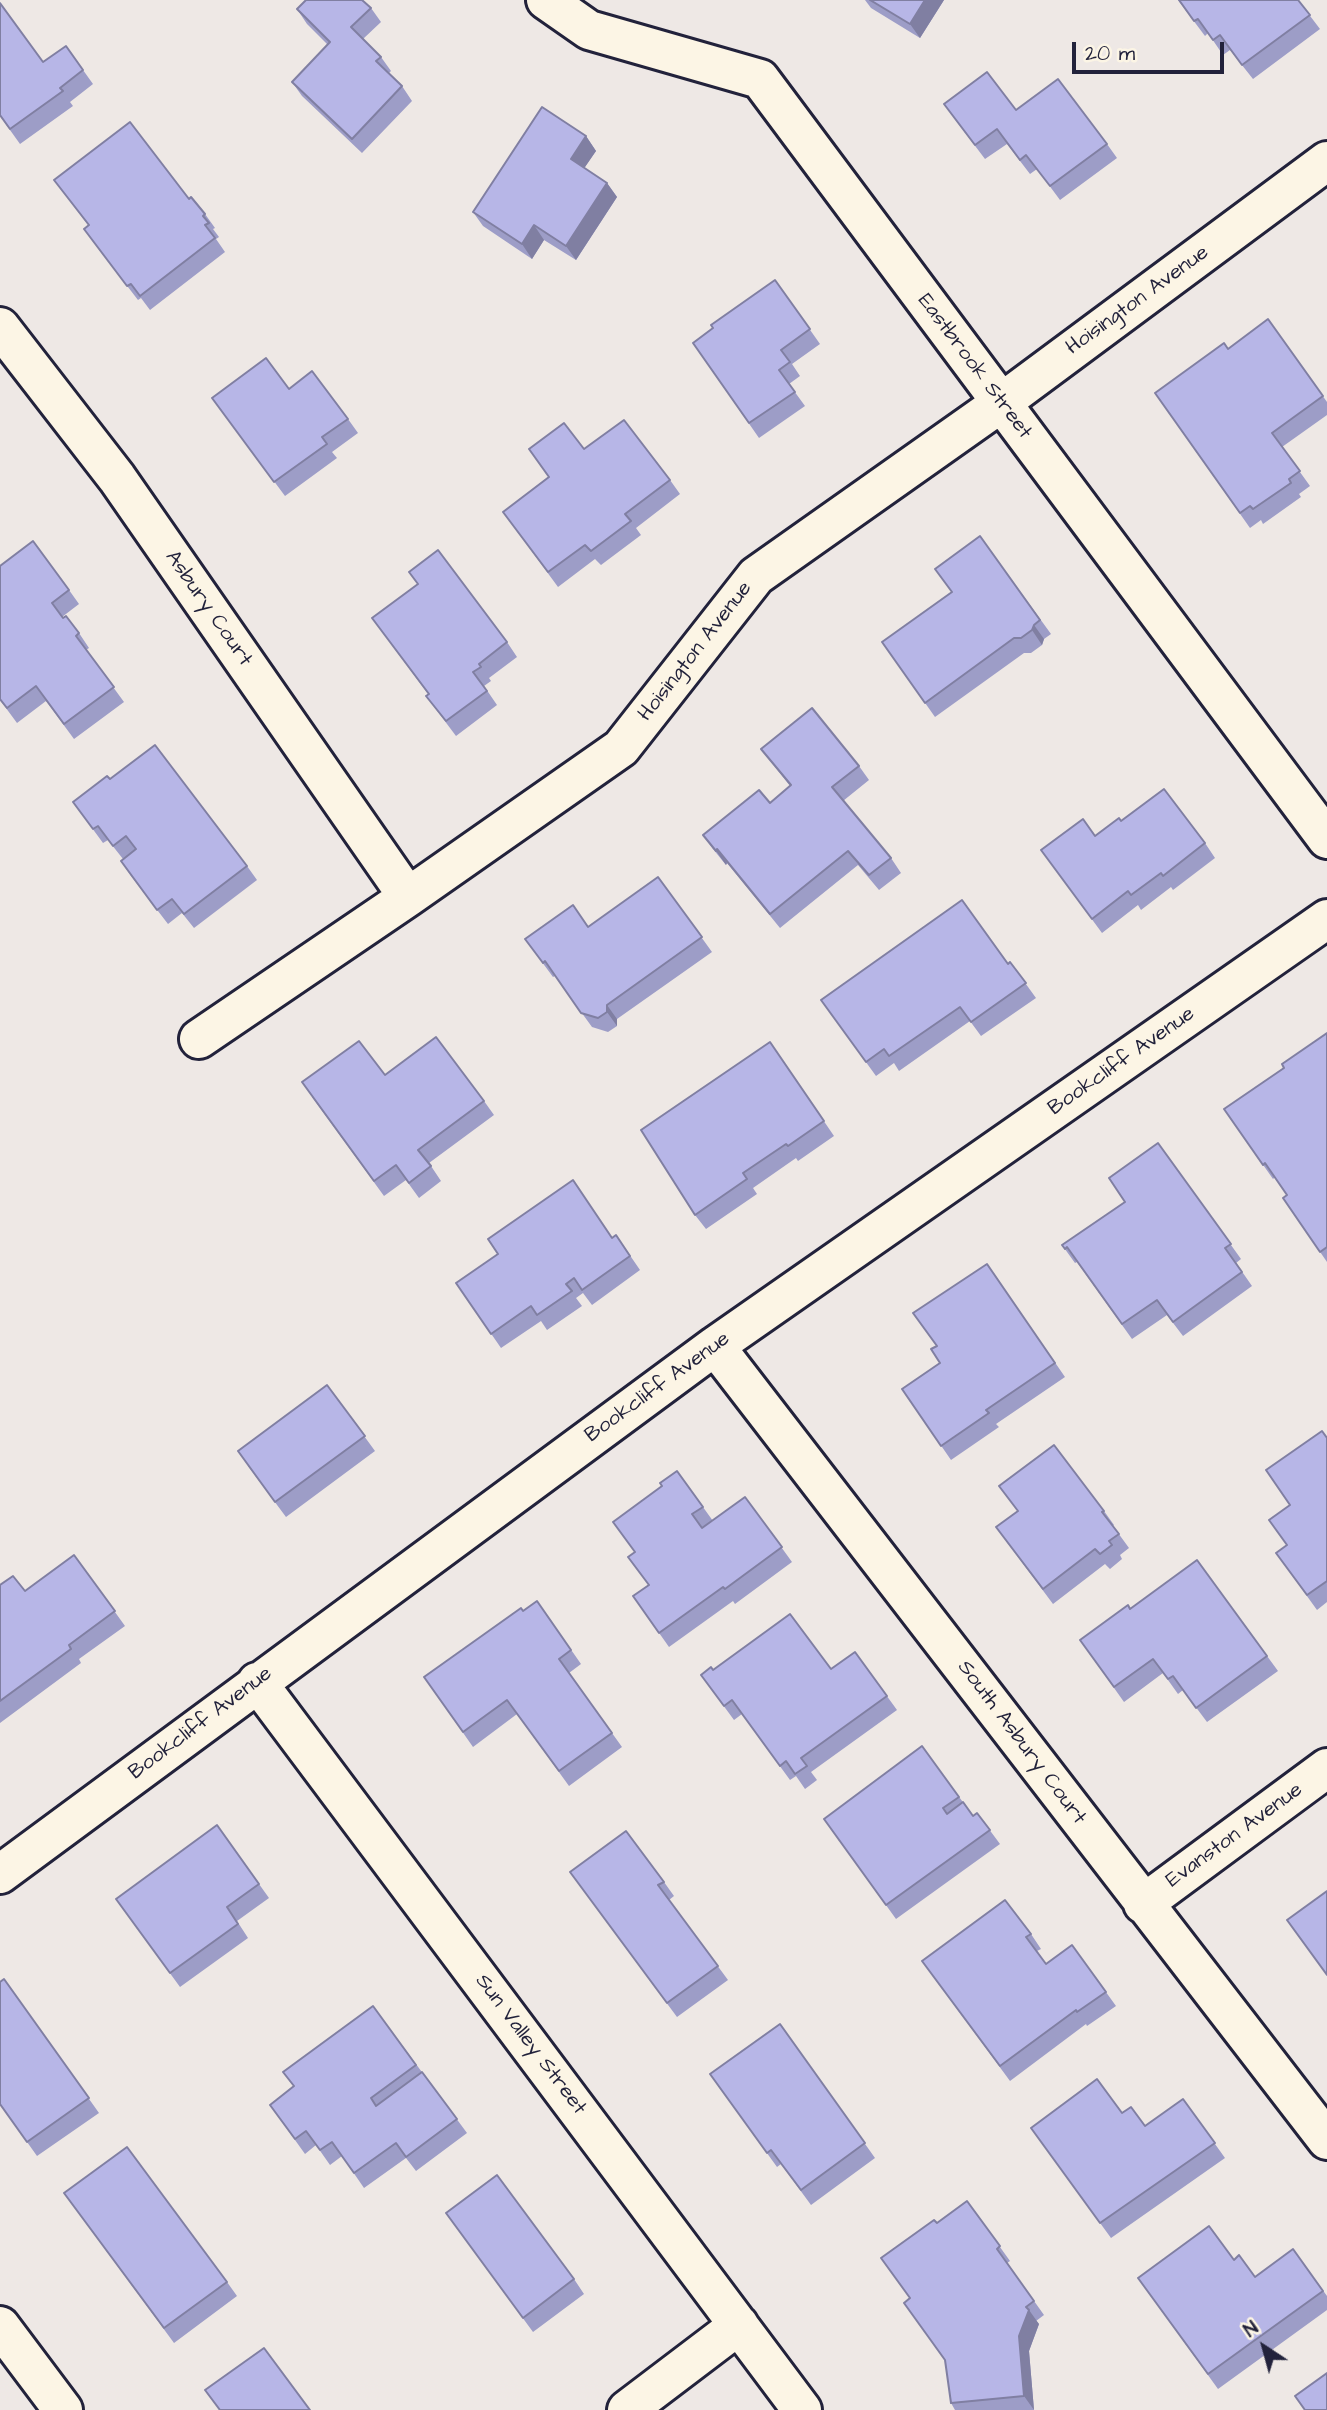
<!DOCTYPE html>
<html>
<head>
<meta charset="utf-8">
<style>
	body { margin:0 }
	#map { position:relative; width:1327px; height:2410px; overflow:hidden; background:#eee8e5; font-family:"Architects Daughter",sans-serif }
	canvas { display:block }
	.north { position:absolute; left:1229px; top:2312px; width:70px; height:70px; -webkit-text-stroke:5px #fcf5e5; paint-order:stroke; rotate:324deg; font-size:19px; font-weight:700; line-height:28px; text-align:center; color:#22223b }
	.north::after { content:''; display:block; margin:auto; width:24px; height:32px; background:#22223b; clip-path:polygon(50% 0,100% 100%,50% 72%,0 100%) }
	.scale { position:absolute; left:1072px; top:42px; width:152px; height:32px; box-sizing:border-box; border:4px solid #22223b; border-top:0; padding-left:9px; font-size:21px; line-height:24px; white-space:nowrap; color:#22223b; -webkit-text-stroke:5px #fcf5e5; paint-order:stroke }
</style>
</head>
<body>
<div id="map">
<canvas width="1327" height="2410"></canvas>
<div class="north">N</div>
<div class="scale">20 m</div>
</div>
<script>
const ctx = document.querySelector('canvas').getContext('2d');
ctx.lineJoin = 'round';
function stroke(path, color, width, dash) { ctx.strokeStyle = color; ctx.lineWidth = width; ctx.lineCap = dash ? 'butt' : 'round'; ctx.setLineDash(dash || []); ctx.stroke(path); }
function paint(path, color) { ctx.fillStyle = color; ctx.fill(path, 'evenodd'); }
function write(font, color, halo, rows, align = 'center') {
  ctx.font = font + ' "Architects Daughter",sans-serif'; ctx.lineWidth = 5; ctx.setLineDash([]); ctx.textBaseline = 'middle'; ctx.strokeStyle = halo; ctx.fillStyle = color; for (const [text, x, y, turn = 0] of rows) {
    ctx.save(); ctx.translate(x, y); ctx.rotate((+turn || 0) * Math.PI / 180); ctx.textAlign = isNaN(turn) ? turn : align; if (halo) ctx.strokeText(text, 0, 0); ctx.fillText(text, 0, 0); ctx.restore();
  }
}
const minor = new Path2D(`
	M546 0 589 30 760 79 1327 839
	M0 327 117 478 408 897
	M199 1039 408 897 621 748 756 576 1001 403 1327 161
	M715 1346C920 1609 1121 1876 1327 2140
	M257 1682 802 2410
	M0 1874 715 1346 1327 919
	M1143 1904 1327 1768
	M0 2326 63 2410
	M627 2410 739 2325`);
const wall = new Path2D(`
	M865 0H944L920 38 871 8Z
	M1178 0H1298L1320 29 1253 79 1230 50 1223 55 1208 33 1205 36Z
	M371 8 381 22 363 39 381 57 391 71 389 73 402 86 412 101 362 153 302 96 292 82 328 45 307 24 297 9Z
	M43 62 83 70 93 84 70 102 73 106 20 144 0 116Z
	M1016 110 1107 144 1117 158 1060 200 1037 169 1030 174 1007 144 985 159 954 118Z
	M586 136 596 151 584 168 607 183 617 197 576 260 544 240 532 259 483 226 473 212Z
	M54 180 189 199 205 214 215 228 213 229 219 237 216 239 225 252 150 310 141 298 138 300 94 243 84 229 88 225Z
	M775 280 820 344 792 364 800 376 789 384 805 406 759 438 693 343Z
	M1268 319 1327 402V415L1282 447 1310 486 1299 494 1301 497 1263 524 1261 520 1250 528 1155 393 1228 349Z
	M289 389 348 419 358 433 332 452 337 458 285 496 212 398Z
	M584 449 670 480 680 494 636 528 641 535 601 565 595 559 558 587 503 512Z
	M980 536 1051 634 1044 639 1042 645 1031 653H1024L935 717 882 642 952 592Z
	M0 566 69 590 79 604 62 617 79 633 89 648 86 650 124 702 74 739 46 701 17 723 0 700Z
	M372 618 507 642 517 657 489 678 491 681 484 686 497 705 456 736 426 696 428 694Z
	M761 749 859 766 869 780 843 801 891 858 901 873 879 890 858 865 780 928 727 863 726 865 713 849 703 835 770 803 790 786Z
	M110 779 247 866 257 880 194 928 182 913 168 924 131 876 121 861 123 859 108 840 103 843 73 802Z
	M1121 821 1205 843 1215 858 1173 890 1171 887 1141 910 1138 905 1102 933 1041 850 1095 836Z
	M658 877 712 952 617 1019V1026L608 1032 592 1027 555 976 553 977 525 939 588 927Z
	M1010 962 1036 998 981 1036 970 1021 899 1071 894 1063 876 1076 821 1000 1008 964Z
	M1327 1033V1262L1283 1198 1287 1195 1275 1177 1273 1179 1224 1109 1284 1068Z
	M770 1042 834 1136 798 1161 796 1158 753 1188 757 1194 706 1229 695 1215Z
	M385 1075 484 1101 494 1115 429 1163 441 1181 419 1198 406 1180 384 1196 312 1097Z
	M1158 1143 1241 1259 1236 1263 1252 1286 1183 1336 1167 1315 1132 1339 1077 1262 1075 1263 1062 1245 1125 1202Z
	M616 1235 640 1270 592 1305 583 1293 576 1298 582 1306 547 1330 541 1321 501 1348 456 1283 613 1237Z
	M987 1264 1065 1377 996 1424 999 1427 951 1460 902 1389 940 1363 937 1346Z
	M327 1385 375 1451 286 1517 248 1466Z
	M1327 1438V1602L1317 1610 1276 1553 1287 1545Z
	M677 1471 713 1521 745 1497 792 1562 735 1604 733 1601 669 1647 633 1596 648 1585 634 1552 662 1486Z
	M1104 1511 1114 1525 1113 1526 1129 1548 1120 1555 1122 1559 1110 1569 1105 1564 1053 1604 1006 1541Z
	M74 1555 125 1626 79 1659 81 1663 0 1723V1585L25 1591Z
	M1197 1560 1278 1671 1207 1722 1183 1690 1178 1694 1163 1673 1124 1702 1080 1640 1130 1609Z
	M537 1601 581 1664 569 1673 622 1747 569 1786 517 1714 473 1747 424 1677Z
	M855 1652 897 1710 811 1772 817 1780 805 1789 796 1776 790 1780 742 1714 734 1720 701 1675 713 1670 831 1669Z
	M922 1746 973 1816 977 1813 1000 1844 896 1919 824 1819Z
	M664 1882 674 1896 669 1900 728 1980 677 2017 580 1886Z
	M259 1884 269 1898 237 1921 248 1938 180 1987 116 1899Z
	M1031 1934 1041 1949 1037 1951 1046 1964 1072 1945 1116 2006 1087 2026 1086 2024 1010 2081 932 1975Z
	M4 1979 99 2113 37 2156 0 2104Z
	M373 2006 467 2133 416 2171 406 2158 364 2188 342 2156 330 2165 316 2145 305 2154 270 2105 294 2087 283 2072Z
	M780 2024 875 2158 811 2205 781 2164 777 2167 710 2074Z
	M1183 2099 1225 2158 1111 2238 1031 2128 1122 2113 1145 2126Z
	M64 2193 227 2282 237 2296 174 2343Z
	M967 2201 1010 2261 1007 2263 1044 2315 1036 2321 1039 2324 1029 2351 1034 2410H955L951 2403 945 2360 910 2298 937 2223Z
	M446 2213 574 2279 584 2294 533 2332Z
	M1293 2249 1327 2296V2310L1218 2389 1138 2278 1234 2260 1255 2277Z`);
const shadedWall = new Path2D(`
	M925 0H944L920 38 910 24Z
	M586 136 596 151 581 173 571 159Z
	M607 183 617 197 576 260 566 246Z
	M534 225 544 240 532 259 522 244Z
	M1034 625 1044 639 1042 645 1032 630Z
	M717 849 727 863 726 865 716 851Z
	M607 1005 617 1019V1026L607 1012Z
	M1029 2310 1039 2324 1029 2351 1034 2410 1024 2396 1019 2336Z`);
const building = new Path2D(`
	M306 0H362L371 8 351 27 381 57 376 61 402 86 352 139 292 82 330 42 297 9Z
	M870 0H925L910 24Z
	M1179 0H1298L1310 15 1242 65 1220 35 1213 40 1198 19 1194 21Z
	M0 3 43 62 66 46 83 70 60 88 63 91 10 129 0 115Z
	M987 72 1016 110 1058 79 1107 144 1050 186 1026 155 1020 160 997 129 975 145 944 104Z
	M542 107 586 136 571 159 607 183 566 246 534 225 522 244 473 212Z
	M130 122 189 199 191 197 205 214 203 216 209 223 205 225 215 238 140 296 131 284 127 286 84 229 89 225 54 180Z
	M775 280 810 329 781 350 790 362 779 370 795 392 749 423 693 343 713 328 711 325Z
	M1268 319 1323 396 1272 433 1300 471 1289 479 1291 483 1253 509 1250 506 1240 513 1155 393 1224 343 1228 349Z
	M266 358 289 389 312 371 348 419 322 437 327 444 274 482 212 398Z
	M624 420 670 480 625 514 631 521 591 551 585 545 548 572 503 512 549 477 529 449 564 423 584 449Z
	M980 536 1040 620 1034 625 1032 630 1021 638H1014L925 703 882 642 952 592 935 569Z
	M33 541 69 590 52 603 63 618 66 616 79 633 76 636 114 687 64 724 36 686 7 708 0 699V566Z
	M438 550 507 642 479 664 481 667 473 672 487 691 446 721 426 696 429 694 372 618 418 584 409 572Z
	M812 708 859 766 832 787 891 858 869 875 848 851 770 914 717 849 716 851 703 835 759 790 770 803 791 785 761 749Z
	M155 745 247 866 184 914 172 899 157 910 121 861 136 849 126 836 113 846 98 826 93 829 73 802 107 776 110 779Z
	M1164 789 1205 843 1163 876 1161 873 1131 895 1128 891 1092 919 1041 850 1083 819 1095 836 1119 818 1121 821Z
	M658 877 702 937 607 1005V1012L598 1018 581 1013 545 961 543 963 525 939 573 905 588 927Z
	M962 900 1008 964 1010 962 1026 983 971 1022 960 1007 889 1056 884 1049 866 1062 821 1000Z
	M1327 1033V1247L1320 1252 1283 1198 1287 1195 1265 1163 1263 1165 1224 1109 1284 1068 1282 1064Z
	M436 1037 484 1101 418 1150 431 1166 409 1183 396 1165 374 1181 302 1082 359 1041 385 1075Z
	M770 1042 824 1121 788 1146 786 1144 743 1173 747 1179 695 1215 641 1130Z
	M1158 1143 1231 1244 1225 1248 1242 1272 1173 1322 1157 1300 1122 1324 1067 1247 1065 1249 1062 1245 1125 1202 1109 1178Z
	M573 1180 612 1238 616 1235 630 1256 582 1290 574 1278 566 1284 572 1291 537 1315 531 1306 491 1334 456 1283 498 1254 488 1239Z
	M987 1264 1055 1363 986 1410 989 1413 941 1446 902 1389 940 1363 931 1349 937 1346 913 1313Z
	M327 1385 365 1436 275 1502 238 1451Z
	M1322 1431 1327 1438V1581L1307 1595 1276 1553 1287 1545 1269 1520 1290 1505 1266 1470Z
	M1054 1445 1104 1511 1102 1512 1119 1534 1109 1541 1112 1545 1100 1554 1095 1549 1043 1589 996 1527 1018 1511 999 1486Z
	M677 1471 703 1507 692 1514 702 1528 745 1497 782 1547 725 1589 723 1587 659 1633 633 1596 649 1585 628 1557 635 1552 613 1522 662 1486 660 1483Z
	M74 1555 115 1611 69 1645 71 1649 0 1701V1585L13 1576 25 1591Z
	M1197 1560 1267 1656 1196 1708 1173 1676 1168 1679 1153 1659 1114 1687 1080 1640 1128 1605 1130 1609Z
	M537 1601 571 1650 559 1659 612 1733 559 1771 507 1700 463 1732 424 1677 521 1608 523 1611Z
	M790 1614 831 1669 855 1652 887 1696 801 1758 807 1766 795 1774 786 1761 780 1766 732 1700 724 1706 701 1675 711 1667 713 1670Z
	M922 1746 959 1797 943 1808 947 1814 963 1802 973 1816 977 1813 990 1830 886 1905 824 1819Z
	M217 1825 259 1884 227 1907 238 1924 170 1973 116 1899Z
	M626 1831 664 1882 658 1885 718 1966 667 2003 570 1872Z
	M1327 1891V1975L1287 1920Z
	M1005 1900 1031 1934 1026 1937 1046 1964 1072 1945 1106 1992 1077 2012 1076 2010 1000 2066 922 1961Z
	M4 1979 89 2098 27 2142 0 2104V1982Z
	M373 2006 416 2065 371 2098 376 2106 422 2072 457 2119 406 2157 396 2143 354 2173 332 2142 320 2150 306 2131 295 2139 270 2105 294 2086 283 2072Z
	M780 2024 865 2143 801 2190 771 2150 767 2153 710 2074Z
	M1097 2079 1122 2113 1131 2107 1145 2126 1183 2099 1215 2143 1100 2223 1031 2128Z
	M127 2147 227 2282 164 2328 64 2193Z
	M497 2175 574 2279 523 2318 446 2213Z
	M967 2201 1000 2246 997 2249 1034 2301 1026 2307 1029 2310 1019 2336 1024 2396 951 2403 945 2360 904 2303 910 2298 881 2258 934 2220 937 2223Z
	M1209 2226 1234 2260 1239 2255 1255 2277 1293 2249 1323 2291 1208 2374 1138 2278Z
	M264 2348 310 2410H220L205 2390Z
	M1327 2373V2410H1305L1295 2396Z`);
const streetNames = [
	["Hoisington Avenue",1138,301,-36],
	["Eastbrook Street",974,367,53],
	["Asbury Court",208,609,55],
	["Hoisington Avenue",696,652,-52],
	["Bookcliff Avenue",1122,1062,-35],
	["Bookcliff Avenue",658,1388,-36],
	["Bookcliff Avenue",201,1724,-37],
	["South Asbury Court",1021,1743,53],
	["Evanston Avenue",1235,1836,-36],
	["Sun Valley Street",530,2045,53]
];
stroke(minor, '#22223b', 44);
stroke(minor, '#fcf5e5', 38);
paint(wall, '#9d9dc7');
paint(shadedWall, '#807fa2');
paint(building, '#b7b6e7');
stroke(building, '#807fa2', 2);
write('21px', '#22223b', '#fcf5e5', streetNames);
</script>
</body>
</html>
